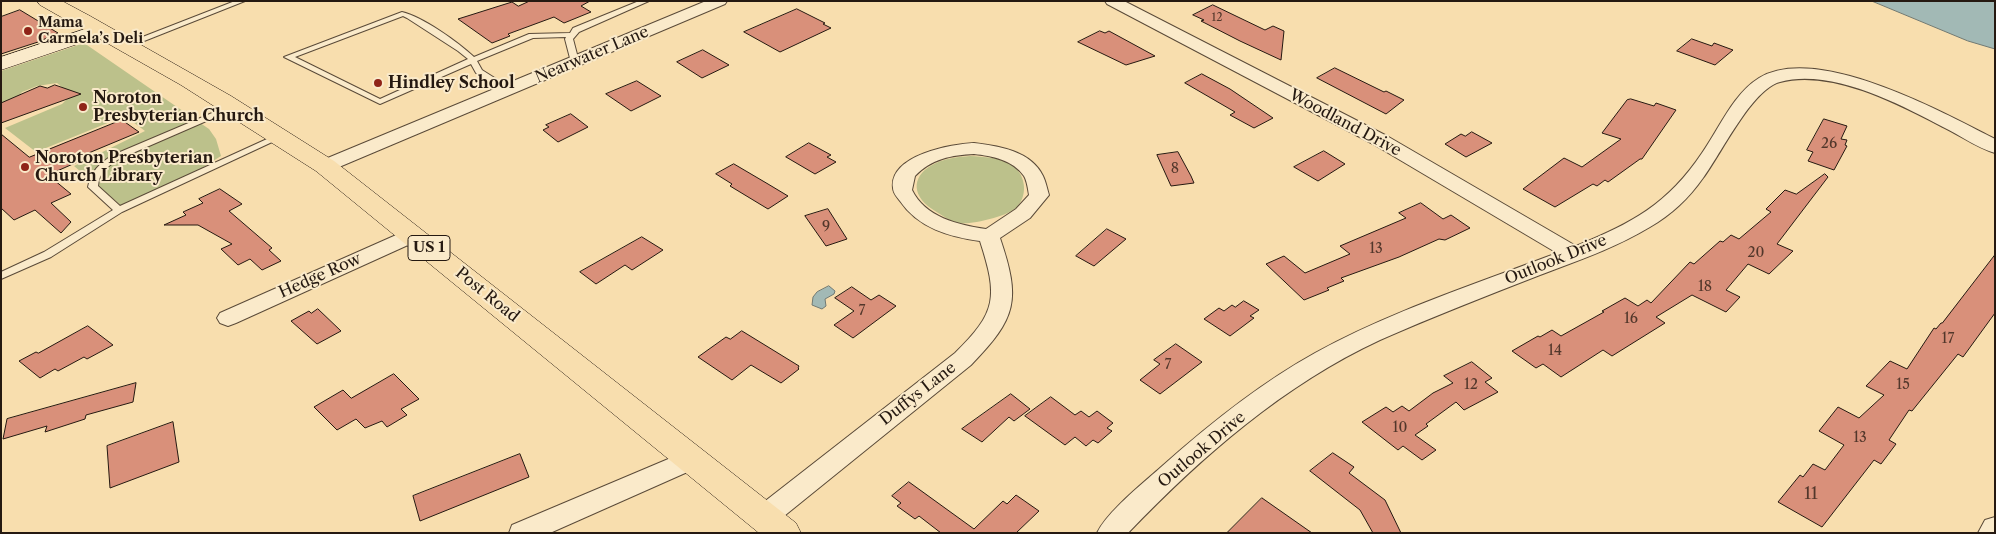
<!DOCTYPE html>
<html>
<head>
<meta charset="utf-8">
<style>
	body { margin:0 }
	#map { position:relative; width:1996px; height:534px; overflow:hidden; background:#f8deae; font-family:"Libre Caslon Text",serif }
	canvas { display:block }
	.frame { position:absolute; inset:0; border:2px solid #251911; pointer-events:none }
</style>
</head>
<body>
<div id="map">
<canvas width="1996" height="534"></canvas>
<div class="frame"></div>
</div>
<script>
const ctx = document.querySelector('canvas').getContext('2d');
ctx.lineJoin = 'round';
function paint(path, color) { ctx.fillStyle = color; ctx.fill(path, 'evenodd'); }
function stroke(path, color, width, dash) { ctx.strokeStyle = color; ctx.lineWidth = width; ctx.lineCap = dash ? 'butt' : 'round'; ctx.setLineDash(dash || []); ctx.stroke(path); }
function write(font, color, halo, rows, align = 'center') {
  ctx.font = font + ' "Libre Caslon Text",serif'; ctx.lineWidth = 4; ctx.setLineDash([]); ctx.textBaseline = 'middle'; ctx.strokeStyle = halo; ctx.fillStyle = color; for (const [text, x, y, turn = 0] of rows) {
    ctx.save(); ctx.translate(x, y); ctx.rotate((+turn || 0) * Math.PI / 180); ctx.textAlign = isNaN(turn) ? turn : align; if (halo) ctx.strokeText(text, 0, 0); ctx.fillText(text, 0, 0); ctx.restore();
  }
}
const green = new Path2D(`
	M84 43 209 129 216 139 221 156 186 178 124 208 74 166 145 131 125 116 36 152 5 128 62 104 71 95 57 83 37 86 22 92 19 96 1 103V71Z
	M970 156C983 157 1000 157 1011 164 1025 173 1029 194 1017 207 1009 216 971 225 959 223 949 221 940 214 932 209 910 194 912 174 936 163 947 158 959 157 970 156Z`);
const water = new Path2D(`
	M1872 1H1995V49L1968 41Z
	M829 286 835 291 834 294 825 299 826 306 822 309 812 305 813 297 817 292Z`);
const building = new Path2D(`
	M530 1H590L581 6 591 12 564 23 554 17 508 34 510 36 492 43 458 19 512 2 518 6Z
	M1213 5 1265 30 1273 26 1284 31 1281 60 1240 41 1201 21 1204 20 1193 15Z
	M797 9 825 23 823 24 831 28 780 52 744 32Z
	M20 10 58 33 38 42 1 54V17Z
	M1100 31 1105 33 1109 31 1155 56 1126 65 1078 42Z
	M1692 39 1712 46 1714 43 1733 50 1715 65 1677 51Z
	M703 50 729 65 702 78 677 62Z
	M1335 68 1384 92 1386 91 1404 100 1386 114 1317 78Z
	M1202 74 1230 89 1273 118 1254 128 1230 115 1235 112 1185 83Z
	M637 81 661 96 631 111 606 94Z
	M55 85 81 94 1 123V103L40 86 47 88Z
	M1631 99 1654 106 1656 103 1676 110 1642 159H1640L1608 182 1605 180 1597 186 1593 184 1555 207 1523 189 1564 158 1582 167 1621 139 1602 133 1627 100Z
	M571 114 588 127 558 142 543 130 549 127 546 125Z
	M1824 119 1847 126 1841 139 1847 140 1845 145 1847 146 1834 170 1808 161 1813 152 1807 150Z
	M122 120 139 132 79 157 82 160 48 175 71 194 51 203 71 222 61 233 35 210 14 220 1 208V134L29 157Z
	M1472 132 1492 143 1466 157 1445 144 1461 134 1465 136Z
	M809 143 831 155 827 157 836 162 815 174 786 157Z
	M1324 151 1345 164 1318 181 1294 167Z
	M1178 152 1191 176 1194 183 1171 186 1157 155Z
	M734 164 768 184 788 196 768 209 730 186 732 184 716 174Z
	M1825 174 1828 177 1777 244 1793 251 1769 274 1748 264 1726 290 1740 297 1726 312 1692 295 1656 317 1665 323 1612 356 1603 350 1561 377 1543 364 1536 368 1512 351 1538 336 1540 337 1552 330 1561 336 1604 312 1602 311 1625 298 1638 306 1647 300 1651 303 1690 262 1694 264 1720 241 1723 242 1731 235 1739 239 1771 212 1766 209 1785 190 1796 194Z
	M220 189 242 204 229 211 272 248 269 250 281 261 262 270 250 259 238 265 221 249 232 244 198 225H164L186 215 183 212 203 203 199 199Z
	M1421 203 1443 219 1451 215 1470 228 1445 240 1439 239 1399 257 1341 278 1344 281 1327 288 1329 290 1304 300 1266 264 1284 256 1305 273 1350 254 1340 246 1406 218 1399 213Z
	M828 209 847 239 826 246 805 216Z
	M1107 229 1126 239 1094 266 1076 256Z
	M642 237 663 250 632 270 625 265 596 284 580 272Z
	M1995 255V313L1963 357 1958 354 1912 411 1909 410 1889 440 1896 444 1881 464 1874 460 1822 527 1778 502 1800 475 1803 477 1813 464 1825 470 1844 445 1819 431 1838 407 1859 418 1884 395 1866 386 1890 361 1907 369 1934 328 1936 329 1941 323H1942Z
	M852 287 871 300 879 295 896 306 853 338 834 325 854 311 835 298Z
	M1244 301 1259 310 1250 316 1254 318 1230 336 1204 319 1219 308 1224 311 1232 305 1235 307Z
	M318 309 341 331 317 344 291 321 309 311 311 313Z
	M88 326 113 345 87 359 84 357 58 371 55 369 40 378 19 361 36 352 38 353Z
	M742 331 799 366 798 368 799 369 781 383 751 365 732 380 698 357 726 337 730 339Z
	M1176 344 1202 362 1160 394 1140 380 1160 364 1154 360Z
	M1472 362 1492 378 1485 382 1498 392 1464 410 1456 402 1426 424 1428 426 1415 435 1436 450 1422 460 1403 446 1398 450 1362 422 1386 407 1393 412 1402 406 1409 411 1433 393 1453 383 1444 376Z
	M394 374 419 399 401 409 407 415 387 427 382 421 365 428 356 419 337 430 314 407 343 390 351 398Z
	M136 383 133 402 86 415 85 419 45 432 47 426 3 439 7 419Z
	M1011 394 1030 409 1014 421 1009 417 982 442 962 429Z
	M1051 397 1075 415 1081 411 1089 417 1097 411 1113 423 1107 428 1112 431 1098 443 1093 440 1086 446 1075 437 1065 445 1025 416Z
	M173 422 179 462 110 488 107 446Z
	M1333 453 1354 467 1349 473 1385 500 1401 533H1373L1360 510 1310 471Z
	M520 454 529 477 420 521 413 496Z
	M909 482 974 529 1003 501 1007 504 1016 495 1039 511 1016 533H941L919 516 915 519 897 506 901 503 892 496Z
	M1262 498 1312 533H1227Z`);
const lane = new Path2D(`
	M235 1H245L129 47H123L122 45Z
	M639 1H649L579 32 573 39 579 62 578 64H572L571 62 565 39 566 37 533 38 477 61 482 70 512 89 513 91 509 93 476 73 471 64 380 104 284 57 402 12C423 17 458 42 474 57L529 34 570 33 573 28ZM403 16 407 18 458 51 468 59 380 99 295 57Z
	M231 105H234V109L119 159C108 166 99 172 98 186L120 206 278 134H284L285 136 122 212 51 257 1 279V272L44 252 113 210 88 187C91 171 100 163 113 155Z`);
const street = new Path2D(`
	M706 1H727L725 4 332 170 325 172 318 170 315 166 318 162Z
	M1105 1H1124L1387 136 1576 246C1631 224 1668 204 1702 153 1719 129 1733 94 1759 78 1817 43 1942 112 1995 139V153C1977 148 1960 135 1943 127 1899 104 1831 68 1780 82 1752 89 1721 154 1703 178 1689 198 1671 215 1650 227 1615 248 1577 261 1540 275 1486 296 1432 317 1380 340 1283 385 1201 457 1128 533H1097C1107 512 1142 484 1160 468 1208 425 1259 384 1315 353 1391 311 1476 284 1557 253L1373 144 1107 4Z
	M974 143C999 146 1031 151 1043 176 1046 182 1047 189 1049 195L1030 218 1000 238C1021 300 1017 318 971 365L773 525 764 528 755 525 751 517 755 509 955 353C997 312 998 297 980 241 950 237 918 228 900 201 897 197 893 193 893 188 889 155 952 144 974 143ZM974 154C992 156 1013 160 1024 176 1027 181 1028 189 1029 195L1016 209 986 229C958 225 925 217 912 190L915 176C931 159 952 155 974 154Z
	M412 228 419 230 422 235 419 240 236 323 228 326 220 323 217 318 220 313Z
	M692 449 701 452 705 459 701 466 550 533H509L512 525Z
	M1995 517V533H1978L1985 520Z`);
const secondary = new Path2D(`
	M100 24 107 26 110 30 107 34 1 70V57Z`);
const primary = new Path2D(`
	M37 1H62L90 16 231 96 334 161 796 523 801 533H759L316 171 181 85 40 5Z`);
const markers = [
	[28,31,5,"#8f2418"],
	[378,83,5,"#8f2418"],
	[83,107,5,"#8f2418"],
	[25,167,5,"#8f2418"]
];
const farNumbernames = [
	["12",1217,18]
];
const farPoinames = [
	["Mama",38,23],
	["Carmela’s Deli",38,39]
];
const numberNames = [
	["26",1829,144],
	["8",1175,169],
	["9",826,227],
	["13",1376,249],
	["20",1756,253],
	["18",1705,287],
	["7",862,311],
	["16",1631,319],
	["17",1948,339],
	["14",1555,351],
	["7",1168,365],
	["12",1471,385],
	["15",1903,385],
	["10",1400,428],
	["13",1860,438]
];
const shields = [
	[429,248,42]
];
const shieldNames = [
	["US 1",429,248]
];
const streetNames = [
	["Nearwater Lane",592,55,-23],
	["Woodland Drive",1345,123,28],
	["Outlook Drive",1556,260,-22],
	["Hedge Row",320,276,-24],
	["Post Road",487,295,39],
	["Duffys Lane",918,394,-38],
	["Outlook Drive",1202,450,-40]
];
const poiNames = [
	["Hindley School",388,83],
	["Noroton",93,98],
	["Presbyterian Church",93,116],
	["Noroton Presbyterian",35,158],
	["Church Library",35,176]
];
const nearNumbernames = [
	["11",1811,494]
];
paint(green, '#bcc18b');
paint(water, '#a2b9b5');
stroke(water, '#707973', 1);
paint(building, '#d9907a');
stroke(building, '#251911', 1);
stroke(lane, '#5a4a38', 2);
stroke(street, '#5a4a38', 2);
stroke(secondary, '#251911', 1);
stroke(primary, '#251911', 1);
paint(lane, '#faeaca');
paint(street, '#faeaca');
paint(secondary, '#faeaca');
paint(primary, '#f8deae');
for (const [x, y, r, color] of markers) { const dot = new Path2D(); dot.arc(x, y, r, 0, 2 * Math.PI); ctx.fillStyle = color; ctx.fill(dot); stroke(dot, '#faeaca', 2); }
write('11px', '#52372b', null, farNumbernames);
write('bold 14px', '#251911', '#faeaca', farPoinames, 'left');
write('14px', '#52372b', null, numberNames);
for (const [x, y, w] of shields) { const box = new Path2D(); box.roundRect(x - w / 2, y - 12.5, w, 25, 4); ctx.fillStyle = '#faeaca'; ctx.fill(box); stroke(box, '#251911', 1); }
write('bold 15px', '#251911', null, shieldNames);
write('16px', '#251911', '#faeaca', streetNames);
write('bold 16px', '#251911', '#faeaca', poiNames, 'left');
write('16px', '#52372b', null, nearNumbernames);
</script>
</body>
</html>
